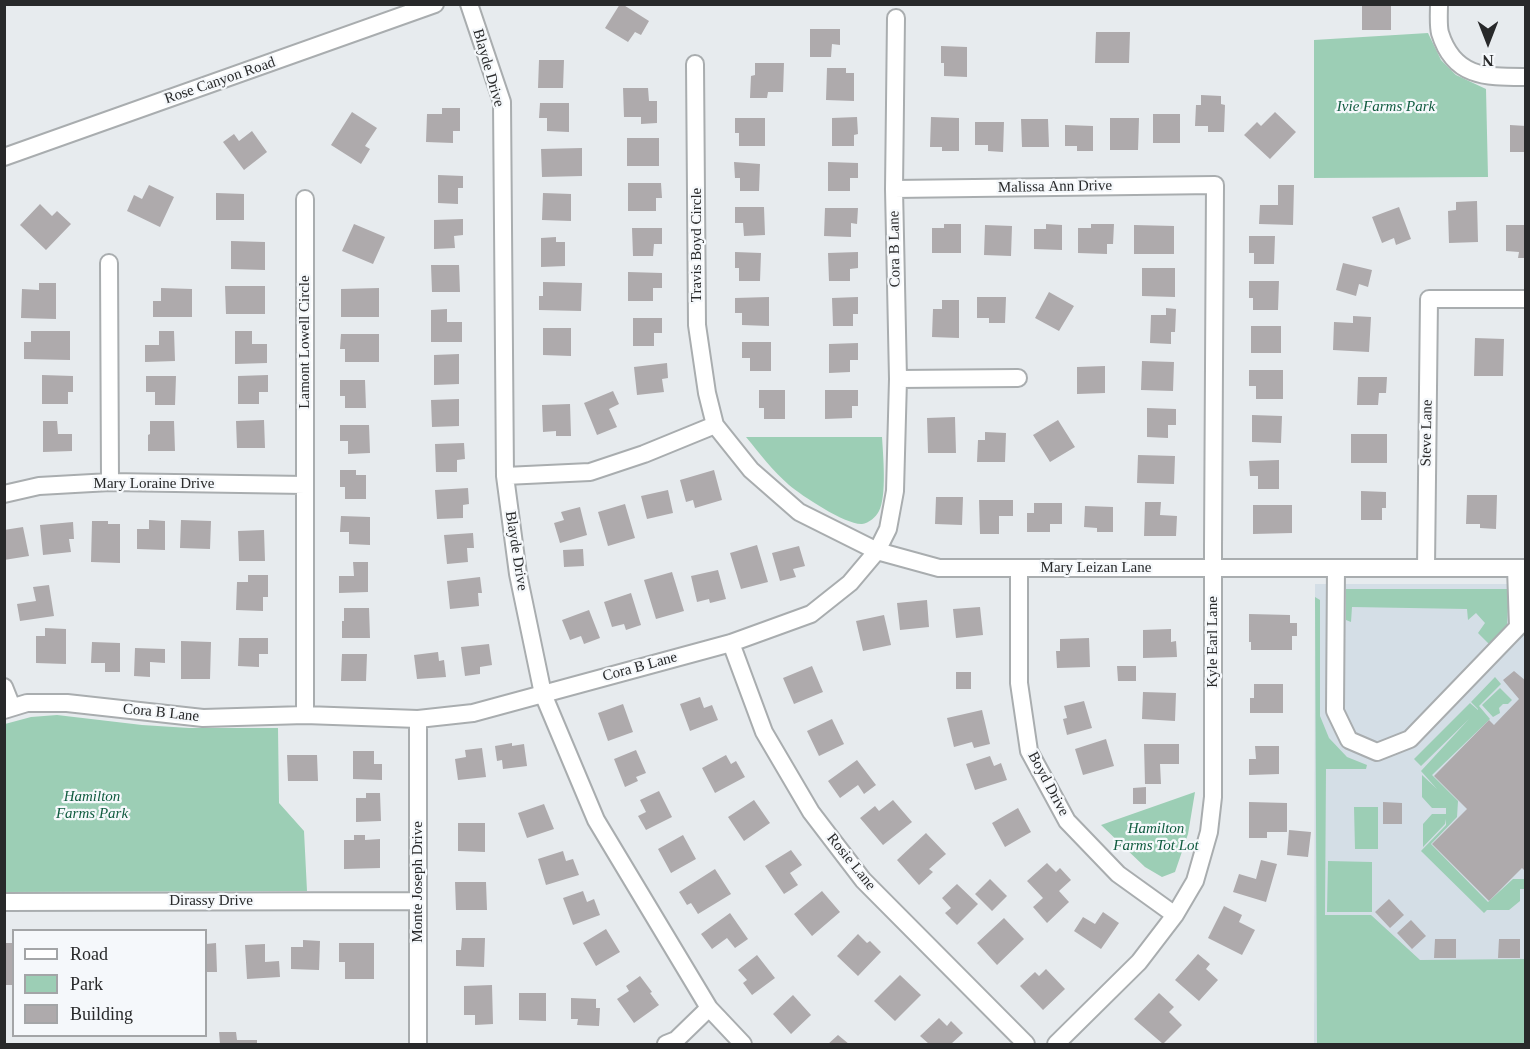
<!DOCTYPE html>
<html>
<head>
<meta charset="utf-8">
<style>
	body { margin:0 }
	#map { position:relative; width:1530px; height:1049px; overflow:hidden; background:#e7ebee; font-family:"Times New Roman",serif }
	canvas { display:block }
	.frame { position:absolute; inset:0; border:6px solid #28292a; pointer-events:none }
	.legend { position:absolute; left:12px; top:929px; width:195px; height:108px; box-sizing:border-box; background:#f5f8fb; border:2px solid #a3a5a7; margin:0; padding:8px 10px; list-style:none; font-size:18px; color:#28292a }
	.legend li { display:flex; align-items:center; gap:12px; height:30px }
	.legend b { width:30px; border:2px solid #a3a5a7 }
	.north { position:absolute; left:1458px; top:12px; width:60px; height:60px; -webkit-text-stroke:4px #f5f8fb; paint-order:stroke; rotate:180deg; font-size:16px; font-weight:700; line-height:24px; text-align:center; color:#28292a }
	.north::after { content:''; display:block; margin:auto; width:21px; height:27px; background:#28292a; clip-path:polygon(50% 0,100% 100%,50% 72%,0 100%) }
</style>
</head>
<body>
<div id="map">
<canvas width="1530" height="1049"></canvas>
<div class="frame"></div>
<ul class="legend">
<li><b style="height:8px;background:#fff"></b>Road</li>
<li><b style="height:16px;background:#9cceb5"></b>Park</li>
<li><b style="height:16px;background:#aeaaac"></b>Building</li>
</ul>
<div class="north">N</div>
</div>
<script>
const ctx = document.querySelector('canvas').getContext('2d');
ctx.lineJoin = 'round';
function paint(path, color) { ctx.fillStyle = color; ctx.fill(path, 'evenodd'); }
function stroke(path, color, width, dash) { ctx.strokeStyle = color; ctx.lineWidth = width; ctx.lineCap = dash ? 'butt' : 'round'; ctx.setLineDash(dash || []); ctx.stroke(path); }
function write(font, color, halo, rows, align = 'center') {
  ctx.font = font + ' "Times New Roman",serif'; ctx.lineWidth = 4.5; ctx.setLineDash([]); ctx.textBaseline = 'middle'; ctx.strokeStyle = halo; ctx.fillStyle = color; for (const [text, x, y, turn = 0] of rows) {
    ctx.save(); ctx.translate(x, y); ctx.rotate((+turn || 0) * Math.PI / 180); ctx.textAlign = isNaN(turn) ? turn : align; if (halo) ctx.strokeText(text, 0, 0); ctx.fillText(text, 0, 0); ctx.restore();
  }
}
const built = new Path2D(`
	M1315 584H1525V1044H1314Z`);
const green = new Path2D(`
	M1428 33 1441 60 1456 75 1486 89 1488 177 1314 178V40Z
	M746 437H882C883 454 887 496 879 511 876 517 869 523 862 524 846 525 802 496 789 485 773 471 760 454 746 437Z
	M1346 589H1509L1507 626 1489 644 1478 633 1485 623 1476 613 1468 620 1467 609 1352 607 1351 622 1346 620Z
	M1315 597 1320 600V716L1329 738 1347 757 1367 765 1366 769H1326L1325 915H1371L1420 960 1525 959V1044H1317Z
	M1495 677 1501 684 1479 706 1490 719 1432 775 1458 801 1457 817 1431 844 1488 902 1513 879H1525V889H1520V901L1509 910H1487L1484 913 1421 851 1446 825V819L1445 824 1423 847V824L1432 814H1446V808H1432L1422 797V775L1437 789 1421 771 1469 719 1421 766 1414 759 1470 703 1478 710V709L1471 702Z
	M1500 688 1512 700 1508 704H1503L1499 708 1500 713 1493 717 1482 705Z
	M57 715 142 725 189 728H278L279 803 304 831 307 891 5 892V724L31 717Z
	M1195 792 1188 834 1175 872 1162 877 1145 867 1101 825Z
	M1354 807H1378V849H1355Z
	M1328 861 1372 862V912H1327Z`);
const building = new Path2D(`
	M620 4H622L649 21 641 35 635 32 628 42 605 28Z
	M1362 4H1391V30H1362Z
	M810 29H840V45L832 44 831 57H810Z
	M1096 32H1130L1129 63H1095Z
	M941 46 967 47V77L944 76V63H941Z
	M539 60H564L563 88H538Z
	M755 63H784L783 92H768L767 98H750L751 76 755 75Z
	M827 68H846V73H854V101L826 100Z
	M623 88H648L649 101H657V123L641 124V117H624Z
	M1201 95 1221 96V104L1225 105 1224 132H1208V126H1195L1196 105H1201Z
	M540 103H569V132L547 131V118H539Z
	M442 108H460V131H453V143L426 142 427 114H442Z
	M352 112 377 128 365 146 370 149 361 164 331 145Z
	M1275 112 1296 132 1270 159 1244 135 1257 122 1261 126Z
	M1153 114H1180V143H1153Z
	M857 117 858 134 854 135V146H832V118Z
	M931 117 959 118V151H942V147H930Z
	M735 118H765V146H739V133H735Z
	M1110 118H1139L1138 150H1110Z
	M1021 119H1048L1049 147H1022Z
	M975 122H1004L1003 152 988 151V145H975Z
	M1065 125 1093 126V151H1077V146H1065Z
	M1510 125 1526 126V152H1510Z
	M252 131 267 152 244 170 223 142 234 134 239 141Z
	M627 138H659V166H627Z
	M582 148V176L542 177 541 149Z
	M734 162 760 164 759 191H740V178H735Z
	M828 162 858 163V178H850V191H828Z
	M438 175 463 176V188H458V204L438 203Z
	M628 183H661L662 198H656V211H628Z
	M149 185 174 197 160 227 127 211 134 195 142 199Z
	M1278 185H1294L1293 225 1259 224 1260 205H1278Z
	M216 193 244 194V220H216Z
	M543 193 571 194V221L542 220Z
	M1477 201 1478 242 1449 243 1448 211 1456 210V202Z
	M40 204 52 216 57 211 71 224 46 250 20 225Z
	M735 207H764L765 235 744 236 743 223H735Z
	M1399 207 1411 239 1396 245 1394 238 1382 243 1372 217Z
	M825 208H858L857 224 851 223V237L824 236Z
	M463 219V235L454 236 455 248 434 249V220Z
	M354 224 385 237 373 264 342 251Z
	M944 224H961V253H932V228H944Z
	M1046 224 1062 225V250L1034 249V229H1046Z
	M1091 224H1114L1113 244H1107V254L1078 253V228H1091Z
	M985 225 1012 226 1011 256 984 255Z
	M1134 225 1174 226V254H1134Z
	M1506 225H1526V258H1518L1519 252 1506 251Z
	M632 228H662V244H654L653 256H633Z
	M1249 236H1275L1274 264H1254V253H1249Z
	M556 237V242H565V266L541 267V238Z
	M231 241 265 242V270L231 269Z
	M735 252 761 253 760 281H739V268H735Z
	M858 252V268L850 269V281H829L828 253Z
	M1343 263 1372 270 1368 287 1359 284 1356 296 1336 290Z
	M431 265H459L460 292H432Z
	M1142 268H1175V297L1142 296Z
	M628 272 662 273V288H653V301H628Z
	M1249 281H1279L1278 310H1253V298H1249Z
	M543 282 582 283 581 311 539 310V296H543Z
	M39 283H56V319L21 318 22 289 39 290Z
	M225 286H265V314H226Z
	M161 288 192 289V317H153V301H161Z
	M379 288V317H341V289Z
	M1049 292 1074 306 1059 331 1035 318Z
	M769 297V326L742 325V313H735V298Z
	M858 297V314H853V326H833L832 298Z
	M977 297H1006L1005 323H989V318H977Z
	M942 300H959V338L932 337 933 309H942Z
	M1166 308 1176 309 1175 332H1171V344L1150 343 1151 315H1166Z
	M447 309V322H462V342H431V310Z
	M1353 316 1371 317 1369 352 1333 350 1334 322 1353 323Z
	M633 318H662V333H654V346H633Z
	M1251 326H1281V353H1251Z
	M543 328H571V356L543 355Z
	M31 331H70V360L24 359V342H31Z
	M159 331H174L175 361 145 362V345H159Z
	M235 331H252V344H267V363L235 364Z
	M341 334H379V362H345V349H340Z
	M1475 338 1504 339 1503 376H1474Z
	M742 342H771V371H750V358H742Z
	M858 343V360H850V372L829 373V344Z
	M459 354V384L434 385V355Z
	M1142 361 1174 362 1173 391 1141 390Z
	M667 363 668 378 662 379 664 392 637 395 634 367Z
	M1105 366V393L1077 394V367Z
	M1249 370H1283V399H1256V386H1249Z
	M42 375 73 376V392H68V404H42Z
	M268 375V392H259V404H238V376Z
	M146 376H176L175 405H155V392H146Z
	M1358 377H1387L1386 393H1379L1378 405H1357Z
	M340 380H365L366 408H345V396H340Z
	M759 390H785V419H764V408H759Z
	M825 390H858V406H852V418L825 419Z
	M613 391 619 404 609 409 617 427 597 435 584 403Z
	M459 399V426L432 427 431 400Z
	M570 404 571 436H556V431L543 432 542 405Z
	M1147 408 1176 409V425H1168V438L1147 437Z
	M1252 415 1282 416 1281 443 1252 442Z
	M955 417 956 453H928L927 418Z
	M264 420 265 448H237L236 421Z
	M1058 420 1075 447 1050 462 1033 435Z
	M43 421H57L58 434H72V451L43 452Z
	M150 421H174L175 451H148V435L150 434Z
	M340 425H369L370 453 348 454V441H340Z
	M985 432 1006 433 1005 462H977L978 440H985Z
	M1351 434H1387V463H1351Z
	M464 443 465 459 457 460V472H436L435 444Z
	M1138 455 1175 456 1174 484 1137 483Z
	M1279 460V489H1258V476H1250L1249 461Z
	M340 470H356V475H366V499H345V487H340Z
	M714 470 722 500 695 508 693 500 686 502 680 480Z
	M468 488 469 504 463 505V518L437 519 435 490Z
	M668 490 673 513 647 519 641 496Z
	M1361 491 1386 492V508H1382V520H1361Z
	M1467 495H1497L1496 529 1480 528V524H1466Z
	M936 497H963L962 525 935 524Z
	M979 500H1013V516H999V534H980Z
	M1145 502H1161L1160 515 1177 516 1176 536H1144Z
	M1034 503H1062V524H1050V532H1027V513H1034Z
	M625 504 635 538 608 546 598 512Z
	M1253 505H1292V533L1253 534Z
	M1085 506 1113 507V532H1097V528L1084 527Z
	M580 507 587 535 560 543 554 523 564 520 561 512Z
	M341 516 370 517V545L349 544V532H340Z
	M149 520 165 521V550L137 549V529H149Z
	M181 520 211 521 210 549 180 548Z
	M92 521H108V524H120V563L91 562Z
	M73 522 74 539H69L71 552 43 555 40 525Z
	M23 527 29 556 4 560V540H6L4 530Z
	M264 530 265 561H239L238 531Z
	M473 533 474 548H467L468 562 447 564 444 535Z
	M757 545 768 582 741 589 730 553Z
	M799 546 805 566 793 569 796 577 780 581 772 553Z
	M583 549 584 566 564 567 563 550Z
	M353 562H368V592L339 593V576H354Z
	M718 570 726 599 710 603 709 599 697 602 691 576Z
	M672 572 684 611 656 619 644 580Z
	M248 575H268V597H263V611L236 610 237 582H248Z
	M480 577 482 593H478L479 606 450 609 447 581Z
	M49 585 54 616 20 621 17 604 36 601 33 587Z
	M631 593 641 625 626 630 624 624 612 627 604 602Z
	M927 600 929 627 900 630 897 603Z
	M980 607 983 635 956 638 953 609Z
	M344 608H369L370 638H342V621H344Z
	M589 610 600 638 584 644 581 636 570 640 562 620Z
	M1249 614 1290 615V623H1297V636H1292V650H1251V642H1249Z
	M884 615 891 645 863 651 856 621Z
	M45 628 66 629V664L36 663V636H45Z
	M1171 629V642L1176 641 1177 657 1143 658V630Z
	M239 638H268V654H259V667L238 666Z
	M1089 638 1090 667 1057 668 1056 651H1060V639Z
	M181 641 211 642 210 679H181Z
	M92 642 120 643V672H105V663H91Z
	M489 644 492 665 480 667V674L465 676 461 647Z
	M135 648 165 649V663L150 662V677L134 676Z
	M438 652 439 661 444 660 446 677 417 679 414 655Z
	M342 654H367L366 681H341Z
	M812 666 823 692 794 704 783 678Z
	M1117 666H1136V681H1118Z
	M1514 671 1526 681V872L1522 868 1489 901 1432 844 1467 809 1434 776 1489 720 1494 725 1519 699 1503 680Z
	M956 672H971V689H956Z
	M1254 684H1283V713H1250V698H1254Z
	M1143 692 1176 693 1175 721 1142 719Z
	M700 697 704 708 712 705 718 720 690 731 680 704Z
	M1084 701 1092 728 1067 735 1063 719 1067 718 1064 706Z
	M623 704 633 732 608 741 598 713Z
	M982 710 990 744 974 748 972 742 954 747 947 718Z
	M832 719 844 744 819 756 807 731Z
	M1106 739 1114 766 1083 775 1075 749Z
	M512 743V746L524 744 527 766 503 769 502 760 497 761 495 746Z
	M1144 744H1179V764H1160L1161 784H1145Z
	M1255 746H1279V774L1249 775V759H1256Z
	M482 748 486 777 458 780 455 759 466 757 465 750Z
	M636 750 646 773 636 777 638 781 625 787 614 759Z
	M353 751H374V764H382V780L353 779Z
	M287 755H317L318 781H288Z
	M726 755 731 764 736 761 745 777 715 793 702 768Z
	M990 756 994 766 1001 763 1007 780 975 790 966 764Z
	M857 760 876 785 864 794 858 785 840 798 828 781Z
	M1146 787V804H1133V788Z
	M659 791 672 817 646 830 638 816 646 812 640 800Z
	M366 793H380L381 821 356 822V798H366Z
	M754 800 770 823 744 841 728 817Z
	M893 800 912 822 883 845 860 818 875 806 879 811Z
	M1249 802 1287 803V832H1267V838H1249Z
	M1383 802 1402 803V824H1383Z
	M544 804 554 829 527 838 518 813Z
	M1018 808 1031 832 1005 847 992 823Z
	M458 823H485V852L458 851Z
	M1289 830 1311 832 1308 857 1287 855Z
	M926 833 946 854 929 869 933 872 919 885 897 860Z
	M354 835H365V840L380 839V868L344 869V840H354Z
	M683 835 696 859 671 873 658 849Z
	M791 850 802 865 790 873 798 885 784 894 765 866Z
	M563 851 566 861 573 859 579 875 546 885 538 859Z
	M1261 860 1277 864 1266 902 1233 892 1239 874 1256 879Z
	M1047 863 1056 872 1060 868 1071 880 1059 891 1069 902 1047 923 1033 907 1043 898 1027 881Z
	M715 869 731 894 698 914 691 903 687 905 679 892Z
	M990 879 1007 896 992 911 975 894Z
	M455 882H486L487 910H456Z
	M957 884 978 904 957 925 945 913 951 908 942 898Z
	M583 891 587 902 594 899 600 915 573 925 563 898Z
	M822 891 840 912 812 936 794 914Z
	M1389 899 1404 915 1390 928 1375 912Z
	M1224 906 1242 915 1239 922 1255 930 1242 955 1208 938Z
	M1103 912 1119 923 1101 949 1074 931 1083 917 1095 924Z
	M730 913 748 939 735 948 727 938 712 949 701 934Z
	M1004 918 1024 939 997 965 977 943Z
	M1411 920 1426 936 1412 949 1397 933Z
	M606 929 620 952 596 966 583 943Z
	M858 934 867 943 870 941 881 952 858 976 837 956Z
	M462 938H485L484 967 456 966V950H461Z
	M1435 939H1456V958H1434Z
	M1499 939H1520V958H1498Z
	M303 940 320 941 319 970 291 969V947H303Z
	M5 943H14V985H5Z
	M216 943 217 972H206V944Z
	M339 943H374V979H345V962H339Z
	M265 944V962L279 961 280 977 247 979 245 945Z
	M1198 954 1210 964 1206 969 1218 980 1199 1001 1175 980Z
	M757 955 775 978 752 995 743 983 747 980 738 970Z
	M1046 969 1065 989 1043 1010 1020 986 1035 972 1039 976Z
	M900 975 921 995 895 1021 874 1001Z
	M640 976 652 992 650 993 659 1005 634 1023 617 999 629 991 626 986Z
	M492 985 493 1024 475 1025V1015H464V986Z
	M519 993H546V1021L519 1020Z
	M1159 993 1174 1007 1169 1012 1182 1025 1163 1044 1134 1019Z
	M793 995 811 1015 791 1034 773 1014Z
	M571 998 596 999V1008H600L599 1026 577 1025 578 1019H571Z
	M939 1018 947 1026 951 1021 963 1033 951 1044H929L920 1036Z
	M219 1032H236L237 1040H257V1044H220Z
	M838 1035 849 1044H828Z`);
const minor = new Path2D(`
	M469 4 502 102 505 476 518 574 543 694 596 820 709 1008 743 1044
	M1439 4C1439 13 1438 25 1440 33 1454 78 1486 77 1526 77
	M695 64 697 325 707 393 715 425 751 470 799 512 877 551 939 568H1526
	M4 157 435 4
	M894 189 1215 185 1213 548V797L1209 832 1195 881 1175 915 1139 962 1056 1044
	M305 199V715
	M109 263 110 482
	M898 379 1018 378
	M505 476 590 472 644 454 715 425
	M4 494 39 486 110 482 305 485
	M1336 568 1335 711 1349 740 1377 752 1410 739 1518 627 1516 568
	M1426 568 1429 299H1526
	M1019 569V683L1029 751 1067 821 1118 874 1175 915
	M731 643 764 732 811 812 863 880 1026 1044
	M4 687 12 707
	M4 710 27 703H67L203 718 305 715 418 719 473 713 731 643 811 614 850 583 877 551 888 529 895 491 898 379 894 189 896 18
	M418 719V1044
	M4 902 418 901
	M666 1044 676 1040 709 1008`);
const streetNames = [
	["Blayde Drive",488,68,74],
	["Rose Canyon Road",220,81,-19],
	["Malissa Ann Drive",1055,187,-1],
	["Travis Boyd Circle",697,245,-90],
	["Cora B Lane",895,249,-91],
	["Lamont Lowell Circle",305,342,-90],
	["Steve Lane",1427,433,-89],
	["Mary Loraine Drive",154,484],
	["Blayde Drive",516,551,81],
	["Mary Leizan Lane",1096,568],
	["Kyle Earl Lane",1213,642,-90],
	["Cora B Lane",640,667,-15],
	["Cora B Lane",161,713,6],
	["Boyd Drive",1048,784,62],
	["Rosie Lane",851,862,51],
	["Monte Joseph Drive",418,882,-90],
	["Dirassy Drive",211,901]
];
const parkNames = [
	["Ivie Farms Park",1386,107],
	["Hamilton",92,797],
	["Farms Park",92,814],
	["Hamilton",1156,829],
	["Farms Tot Lot",1156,846]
];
paint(built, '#d4dee6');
paint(green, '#9cceb5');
paint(building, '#aeaaac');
stroke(minor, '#a9adaf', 20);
stroke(minor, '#fff', 16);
write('15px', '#28292a', '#f5f8fb', streetNames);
write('italic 15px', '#105b3f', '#f5f8fb', parkNames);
</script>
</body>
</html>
